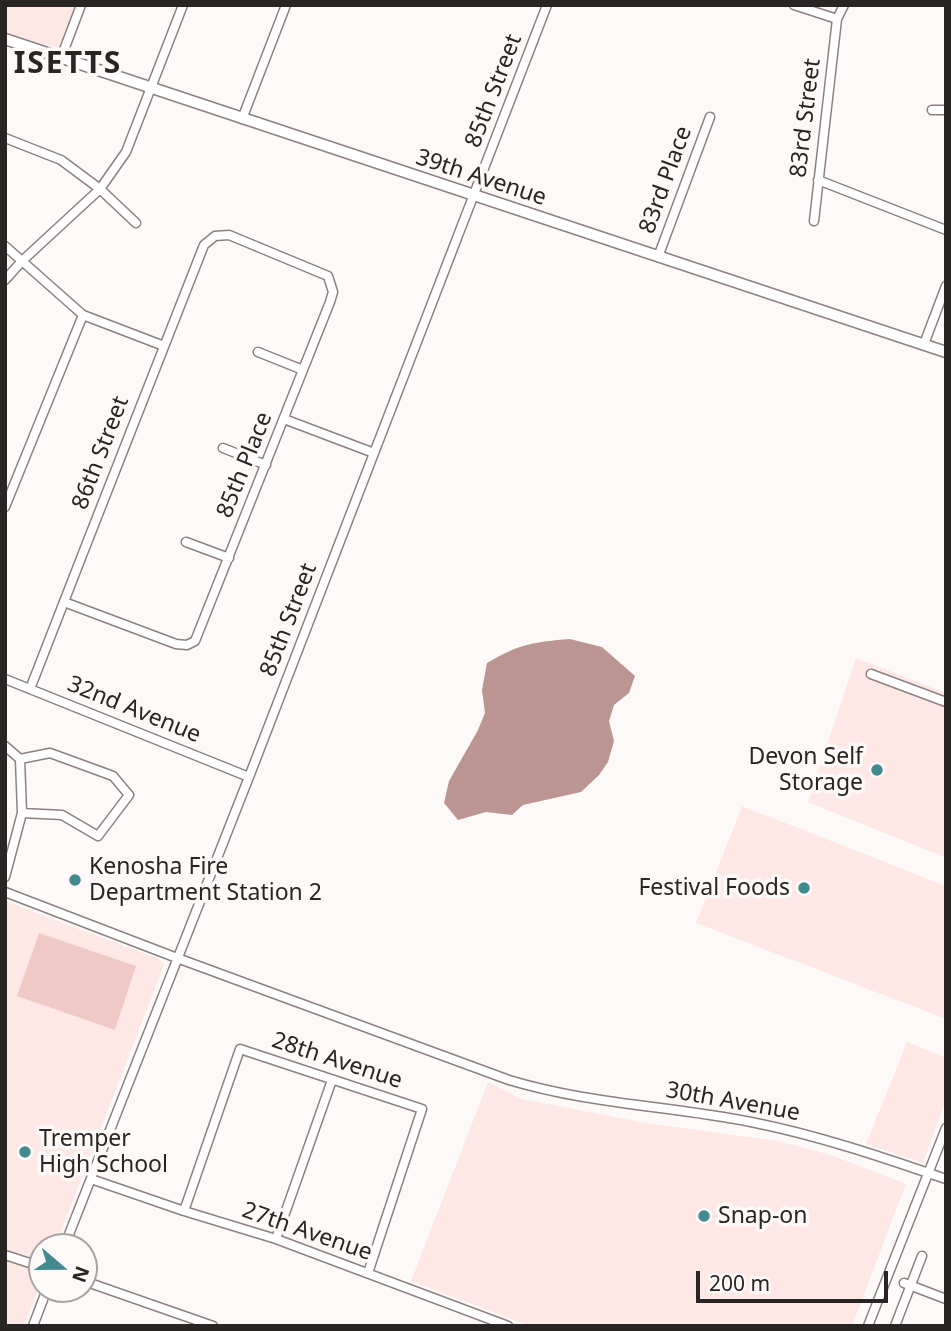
<!DOCTYPE html>
<html>
<head>
<meta charset="utf-8">
<style>
	body { margin:0 }
	#map { position:relative; width:951px; height:1331px; overflow:hidden; background:#fef9f9; font-family:"Noto Sans",sans-serif }
	canvas { display:block }
	.frame { position:absolute; inset:0; border:7px solid #292524; pointer-events:none }
	.north { position:absolute; left:28px; top:1233px; width:70px; height:70px; box-sizing:border-box; background:#fef9f9; border:2px solid #a9a4a4; border-radius:50%; rotate:110deg; font-size:19px; font-weight:700; line-height:28px; text-align:center; color:#292524 }
	.north::after { content:''; display:block; margin:auto; width:24px; height:32px; background:#428990; clip-path:polygon(50% 0,100% 100%,50% 72%,0 100%) }
	.scale { position:absolute; left:696px; top:1271px; width:192px; height:32px; box-sizing:border-box; border:4px solid #292524; border-top:0; padding-left:9px; font-size:21px; line-height:24px; white-space:nowrap; color:#292524; -webkit-text-stroke:5px #fef9f9; paint-order:stroke }
</style>
</head>
<body>
<div id="map">
<canvas width="951" height="1331"></canvas>
<div class="frame"></div>
<div class="north">N</div>
<div class="scale">200 m</div>
</div>
<script>
const ctx = document.querySelector('canvas').getContext('2d');
ctx.lineJoin = 'round';
function paint(path, color) { ctx.fillStyle = color; ctx.fill(path, 'evenodd'); }
function stroke(path, color, width, dash) { ctx.strokeStyle = color; ctx.lineWidth = width; ctx.lineCap = dash ? 'butt' : 'round'; ctx.setLineDash(dash || []); ctx.stroke(path); }
function write(font, color, halo, rows, align = 'center') {
  ctx.font = font + ' "Noto Sans",sans-serif'; ctx.lineWidth = 7; ctx.setLineDash([]); ctx.textBaseline = 'middle'; ctx.strokeStyle = halo; ctx.fillStyle = color; for (const [text, x, y, turn = 0] of rows) {
    ctx.save(); ctx.translate(x, y); ctx.rotate((+turn || 0) * Math.PI / 180); ctx.textAlign = isNaN(turn) ? turn : align; if (halo) ctx.strokeText(text, 0, 0); ctx.fillText(text, 0, 0); ctx.restore();
  }
}
const built = new Path2D(`
	M5 5H78L64 42 58 48 5 32Z
	M856 658 946 693V858L808 802Z
	M742 806 946 886V1019L696 923Z
	M5 901 159 959 164 965 55 1247H42V1280L24 1326H5Z
	M907 1042 946 1058V1100L923 1163 866 1144Z
	M488 1082 522 1099 646 1123 778 1141 831 1155 906 1184 852 1326H530L411 1281Z`);
const green = new Path2D(`
	M39 933 136 966 115 1030 17 996Z`);
const water = new Path2D(`
	M570 639 602 647 635 676 629 693 614 705 609 721 614 741 608 762 599 775 581 792 523 805 512 815 486 812 458 820 444 803 449 781 478 730 485 713 482 690 487 663C519 644 534 642 570 639Z`);
const minor = new Path2D(`
	M794 5 837 19
	M61 58 81 5
	M932 110H946
	M242 119 286 5
	M5 138 61 160 100 189 136 223
	M818 180 946 230
	M814 221 837 19 844 5
	M5 246 83 315 164 346
	M658 257 710 117
	M5 280 22 261 100 189 126 152 183 5
	M924 344 946 286
	M258 352 303 370
	M284 419 374 453
	M223 448 266 465
	M5 507 83 315
	M186 542 229 558
	M871 674 946 702
	M5 679 249 777
	M30 689C88 541 145 392 204 245L215 236 229 235 328 276 333 292 330 302 195 641 187 645 176 644 64 602
	M5 746 20 759 50 753 113 776 129 795 98 836 62 815 22 813
	M5 877 22 813 20 759
	M5 892 177 958 509 1080C588 1104 671 1106 751 1122 817 1135 882 1157 946 1179
	M91 1179 184 1211 276 1239 508 1326
	M184 1211 240 1049 422 1109 368 1273
	M276 1239 332 1080
	M64 1247 249 777 547 5
	M5 1255 42 1267
	M84 1281 213 1326
	M904 1283 946 1299
	M33 1326 47 1289
	M868 1326 946 1128
	M895 1326 922 1256`);
const major = new Path2D(`
	M5 39 946 352`);
const markers = [
	[877,770,7,"#428990"],
	[75,880,7,"#428990"],
	[804,888,7,"#428990"],
	[25,1152,7,"#428990"],
	[704,1216,7,"#428990"]
];
const streetNames = [
	["85th Street",494,91,-69],
	["83rd Street",806,118,-83],
	["39th Avenue",481,178,18],
	["83rd Place",666,180,-70],
	["86th Street",101,453,-69],
	["85th Place",245,465,-68],
	["85th Street",289,620,-69],
	["32nd Avenue",134,710,22],
	["28th Avenue",337,1061,18],
	["30th Avenue",733,1102,10],
	["27th Avenue",307,1232,19]
];
const poiNames = [
	["Devon Self",863,757,"right"],
	["Storage",863,783,"right"],
	["Kenosha Fire",89,867],
	["Department Station 2",89,893],
	["Festival Foods",790,888,"right"],
	["Tremper",39,1139],
	["High School",39,1165],
	["Snap-on",718,1216]
];
const districtNames = [
	["ISETTS",68,64]
];
paint(built, '#fde8e6');
paint(green, '#efc9c6');
paint(water, '#bb9592');
stroke(minor, '#8c8180', 11);
stroke(major, '#8c8180', 13);
stroke(minor, '#fff', 8);
stroke(major, '#fff', 10);
for (const [x, y, r, color] of markers) { const dot = new Path2D(); dot.arc(x, y, r, 0, 2 * Math.PI); ctx.fillStyle = color; ctx.fill(dot); stroke(dot, '#fef9f9', 2.5); }
write('23px', '#292524', '#fef9f9', streetNames);
write('23px', '#292524', '#fef9f9', poiNames, 'left');
ctx.letterSpacing = '2px';
write('bold 30px', '#292524', '#fef9f9', districtNames);
ctx.letterSpacing = '0px';
</script>
</body>
</html>
